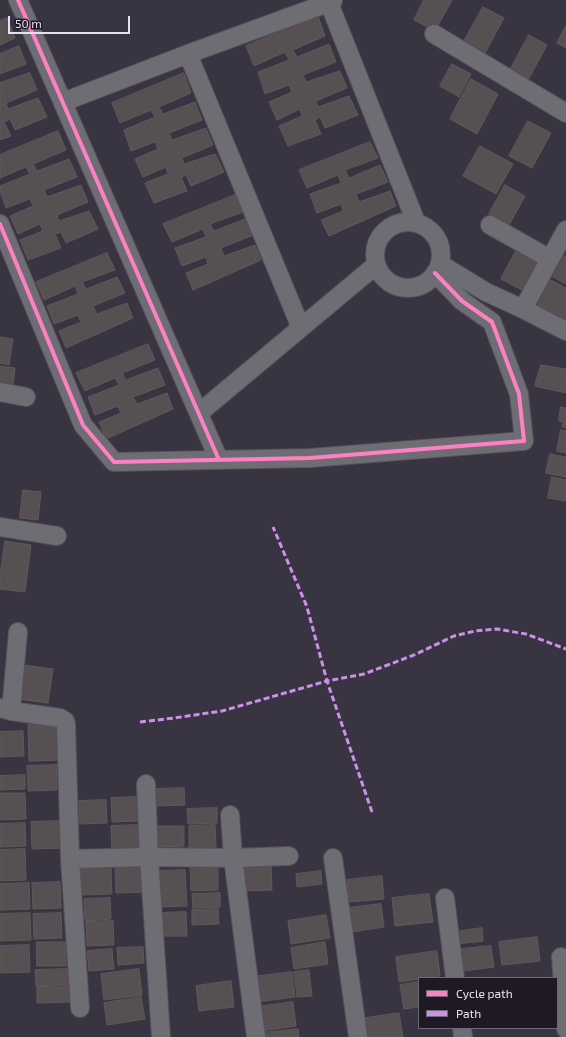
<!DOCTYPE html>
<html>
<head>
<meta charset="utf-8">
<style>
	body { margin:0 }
	#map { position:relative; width:566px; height:1037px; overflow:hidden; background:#393441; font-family:"Exo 2",sans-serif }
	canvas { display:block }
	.legend { position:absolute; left:418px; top:977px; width:140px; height:52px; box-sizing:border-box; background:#1e1924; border:1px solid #6e6976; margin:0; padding:5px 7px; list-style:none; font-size:12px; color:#e6e1f0 }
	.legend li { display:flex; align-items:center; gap:8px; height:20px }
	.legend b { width:20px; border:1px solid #6e6976 }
	.scale { position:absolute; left:8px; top:16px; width:122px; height:18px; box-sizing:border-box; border:2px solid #e6e1f0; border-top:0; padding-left:5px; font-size:12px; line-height:14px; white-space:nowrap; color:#e6e1f0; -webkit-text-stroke:3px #1e1924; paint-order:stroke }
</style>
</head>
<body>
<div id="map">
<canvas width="566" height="1037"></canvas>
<ul class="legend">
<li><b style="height:5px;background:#ff80c0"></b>Cycle path</li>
<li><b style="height:5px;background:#ce8fe9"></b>Path</li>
</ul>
<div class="scale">50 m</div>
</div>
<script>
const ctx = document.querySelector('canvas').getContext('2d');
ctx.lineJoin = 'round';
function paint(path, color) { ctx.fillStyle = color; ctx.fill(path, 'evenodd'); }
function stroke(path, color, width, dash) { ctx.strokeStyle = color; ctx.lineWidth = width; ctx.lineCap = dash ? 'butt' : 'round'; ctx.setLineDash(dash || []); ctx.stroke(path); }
const building = new Path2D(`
	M424 0H452L435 31 414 20Z
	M483 7 504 18 484 55 463 43Z
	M318 16 325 36 293 50 297 57 329 44 336 62 303 75 306 82 340 71 347 88 316 101 318 107 349 96 358 115 325 128 320 117 315 120 321 134 288 146 279 126 302 116 300 109 277 120 269 102 292 92 289 85 265 94 258 72 289 60 285 52 254 66 246 46Z
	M7 18 15 38 0 45V21Z
	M566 26V48L557 43Z
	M529 35 547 45 528 80 510 70Z
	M19 46 26 64 0 74V54Z
	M452 64 471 74 459 97 440 86Z
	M30 73 37 90 6 103 8 109 38 98 47 117 15 130 10 119 4 122 11 136 0 140V83Z
	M184 73 191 93 159 107 163 114 195 102 202 120 169 133 172 140 206 128 213 145 182 158 184 164 215 154 224 172 191 186 186 175 181 177 187 191 154 203 145 183 168 174 166 167 143 177 135 159 158 149 155 142 131 151 124 130 155 117 151 110 120 123 112 103Z
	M471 79 498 94 477 134 450 119Z
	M528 121 551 133 532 168 509 156Z
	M58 131 66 150 33 164 37 171 69 159 77 177 44 190 47 197 81 185 88 202 57 215 59 221 89 211 98 229 66 243 61 232 55 234 61 248 28 260 20 240 43 231 40 224 18 234 10 216 33 206 30 199 6 208 0 191V186L30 174 26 167 0 178V155Z
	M370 142 378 158 345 170 349 178 380 165 388 182 356 194 359 202 390 191 396 206 329 236 321 220 343 211 341 204 317 213 310 194 341 183 338 175 307 188 299 170Z
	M480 146 513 164 496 194 463 176Z
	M505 185 525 196 509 225 489 214Z
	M235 195 243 212 210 224 214 231 245 219 253 235 221 248 224 256 255 245 261 260 193 290 186 273 208 264 206 257 182 266 175 248 206 237 203 229 172 242 163 224Z
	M517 249 542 262 526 292 501 279Z
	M107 253 115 270 82 282 86 289 117 277 125 293 93 306 97 314 127 303 133 318 66 348 59 331 81 322 78 315 54 324 47 306 78 294 75 286 44 300 36 282Z
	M564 256H566V284L553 277Z
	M551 280 566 288V320L538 305Z
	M0 337 13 339 9 365 0 363Z
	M148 344 155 360 122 373 126 380 158 368 165 385 133 397 137 404 167 393 173 409 106 439 99 422 121 413 118 406 95 415 88 397 119 385 115 378 85 391 76 373Z
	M541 365 566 369V393L535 386Z
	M0 366 15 368 13 385 0 383Z
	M561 407 566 408V428L562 427 563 422 559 421Z
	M561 430 566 431V453L557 451Z
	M550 454 566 457V477L546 473Z
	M552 477 566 480V501L548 498Z
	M23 490 41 492 38 520 20 518Z
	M5 541 31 545 25 592 0 589V577Z
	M23 665 53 669 48 703 18 699Z
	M58 723 60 760 29 761 28 724Z
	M23 731 24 756 0 757V732Z
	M57 765V790L28 791 27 766Z
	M25 775V789L0 790V776Z
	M184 788 185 805 155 806V789Z
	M0 793H25L26 819 0 820Z
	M139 797V821L112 822 111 798Z
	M106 800 107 823 80 824 79 801Z
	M217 808V823L188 824 187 809Z
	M62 821 63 848 32 849 31 822Z
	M25 823 26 846 0 847V824Z
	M138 825 139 849 112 850 111 826Z
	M215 825 216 847 189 848V826Z
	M156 826H184V846L157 847Z
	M25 849 26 880 0 881V850Z
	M271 863 272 890 242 891 241 864Z
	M145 864 146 892 116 893 115 865Z
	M218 866V890L191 891 190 867Z
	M111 868 112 894 82 895 81 869Z
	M185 870 187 906 158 907 157 871Z
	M321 871 322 884 297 887 296 874Z
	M382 876 384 899 349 902 347 880Z
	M60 882 61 908 33 909 32 883Z
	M29 883 30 909 0 910V884Z
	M220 893V907L193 908 192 894Z
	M429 894 433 922 395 926 392 898Z
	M110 898 111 919 85 921 84 899Z
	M381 904 384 927 352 932 348 908Z
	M218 909 219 924 192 925V910Z
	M186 912 187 936H161L160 913Z
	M30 913 31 940 0 941V914Z
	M61 913 62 938 34 939 33 914Z
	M326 915 330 938 291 944 288 921Z
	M113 921 114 945 87 946 86 922Z
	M482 928 483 941 457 944 455 932Z
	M537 937 540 961 502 965 499 942Z
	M37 942H66V966H37Z
	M325 942 328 964 294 969 291 948Z
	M29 945 30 972 0 973V946Z
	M491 946 494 967 464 971 461 949Z
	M143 947 144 963 118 965 117 948Z
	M112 949 114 969 89 971 87 951Z
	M437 951 440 976 419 978V979L399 982 396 957Z
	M69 969V984L36 986 35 970Z
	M139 969 142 995 104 1000 101 974Z
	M309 970 312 996 297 997 294 972Z
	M292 972 295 997 256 1002 253 977Z
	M231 981 234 1007 199 1011 196 986Z
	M419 982V1007L404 1009 400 985Z
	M70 986 71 1002 37 1003V987Z
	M141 997 145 1019 107 1025 104 1003Z
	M293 1002 296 1026 260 1031 257 1007Z
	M399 1013 403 1037H363L360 1019Z
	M298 1029 299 1037H261V1033Z`);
const minor = new Path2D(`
	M18 0 219 460
	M319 0 329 3 416 222
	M434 34 566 113
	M188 54 333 1
	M63 102 188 54 301 328
	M375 255a33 33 0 1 1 66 0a33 33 0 1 1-66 0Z
	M0 224 83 425 114 462 310 458 524 441 519 394 492 322 462 301 435 273
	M490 225 550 259 566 230
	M550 259 523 309 566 331
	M440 264 486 292 523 309
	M0 392 26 397
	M199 413 376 265
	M0 527 57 536
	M0 708 11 711 60 718 65 721 66 724 70 859 80 1008
	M11 711 18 632
	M146 784 149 857 161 1037
	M333 858 358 1037
	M70 859 149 857 233 858 230 815
	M445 898 455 978
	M561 957 566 1029
	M462 1028 463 1037
	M256 1037 233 858 289 856`);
const quiet = new Path2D(`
	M140 722 174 718 222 711 327 681 307 607 273 527
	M372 812 327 681 364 674 414 655 454 636 475 631 497 629 526 634 566 649`);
const cycleway = new Path2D(`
	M18 0 219 460
	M0 224 83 425 114 462 310 458 524 441 519 394 492 322 462 301 435 273`);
paint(building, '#565052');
stroke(building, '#60585b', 1);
stroke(minor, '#56515c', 20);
stroke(minor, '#6e6d73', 18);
stroke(quiet, '#ce8fe9', 3, [6, 3]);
stroke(cycleway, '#ff80c0', 4);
</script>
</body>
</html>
